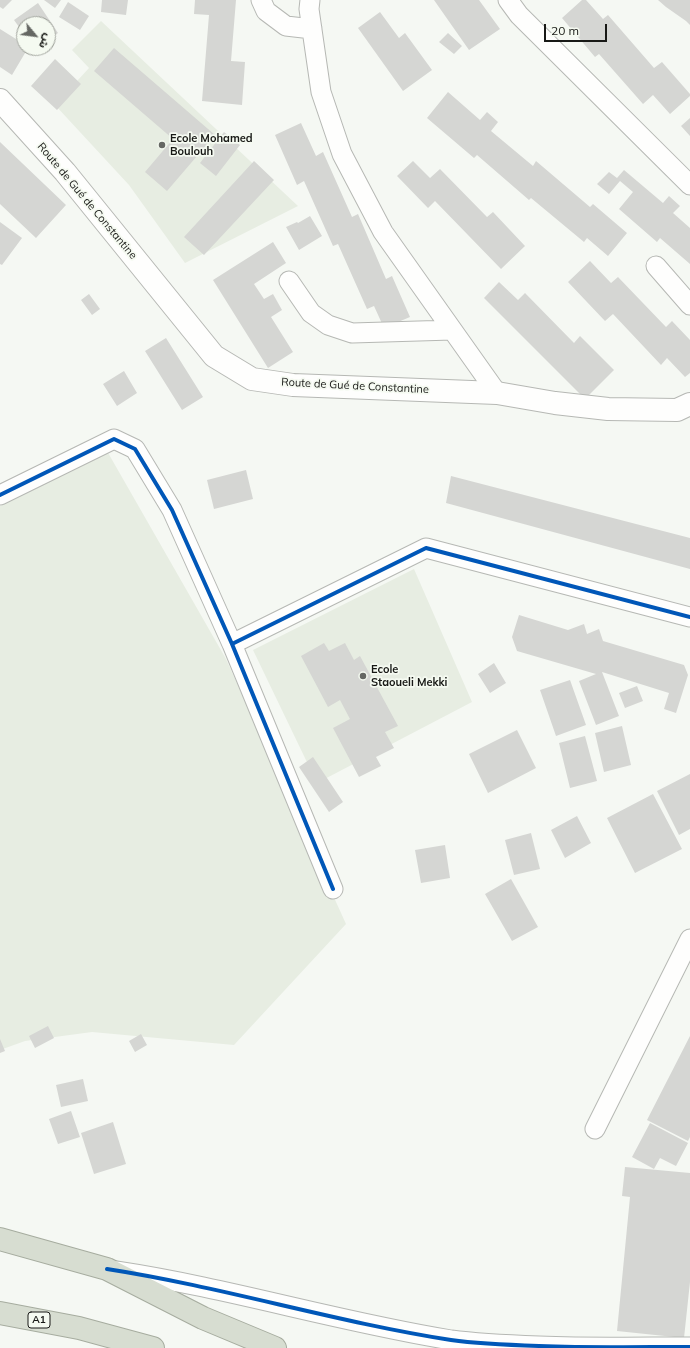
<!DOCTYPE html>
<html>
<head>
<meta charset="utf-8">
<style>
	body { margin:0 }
	#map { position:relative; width:690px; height:1348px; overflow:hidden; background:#f5f8f3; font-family:Mulish,"Noto Sans Arabic",sans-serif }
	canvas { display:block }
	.north { position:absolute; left:16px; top:16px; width:40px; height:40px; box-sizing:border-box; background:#f5faf1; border:1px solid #9da099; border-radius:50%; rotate:119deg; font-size:11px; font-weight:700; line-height:16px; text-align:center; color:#181916 }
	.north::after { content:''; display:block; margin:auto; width:14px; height:18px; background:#656763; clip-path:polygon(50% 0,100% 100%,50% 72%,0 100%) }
	.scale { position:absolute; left:544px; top:24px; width:63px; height:18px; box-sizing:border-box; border:2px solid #181916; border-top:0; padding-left:5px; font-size:12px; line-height:14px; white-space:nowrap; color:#181916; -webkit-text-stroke:3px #f5faf1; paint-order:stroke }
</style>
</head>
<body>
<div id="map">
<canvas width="690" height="1348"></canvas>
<div class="north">ش</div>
<div class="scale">20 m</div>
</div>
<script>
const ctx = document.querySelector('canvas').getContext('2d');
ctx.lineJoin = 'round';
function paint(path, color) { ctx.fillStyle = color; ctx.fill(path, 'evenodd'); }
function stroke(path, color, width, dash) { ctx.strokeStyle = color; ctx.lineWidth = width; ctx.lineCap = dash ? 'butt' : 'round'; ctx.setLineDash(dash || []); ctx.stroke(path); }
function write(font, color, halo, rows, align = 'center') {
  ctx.font = font + ' Mulish,sans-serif'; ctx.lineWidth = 3.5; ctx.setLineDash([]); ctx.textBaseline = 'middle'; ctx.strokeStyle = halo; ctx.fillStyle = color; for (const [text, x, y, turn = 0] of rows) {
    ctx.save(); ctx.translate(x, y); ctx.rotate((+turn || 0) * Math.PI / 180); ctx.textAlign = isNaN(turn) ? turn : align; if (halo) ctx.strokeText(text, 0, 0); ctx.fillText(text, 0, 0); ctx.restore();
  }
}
const built = new Path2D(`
	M101 21 298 206 185 263 129 185 55 105 89 68 72 50Z
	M107 451 226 659 346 924 234 1045 92 1032 25 1041 0 1050V506Z
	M414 569 472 702 317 783 253 650Z`);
const building = new Path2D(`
	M0 0H12L3 9 0 7Z
	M44 0H61L55 8Z
	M102 0H128L126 15 101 12Z
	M195 0H236L231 61 245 62 242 105 202 101 209 15 194 14Z
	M434 0H479L500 29 469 50Z
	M582 0H586L603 19 608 15 654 68 662 62 690 94V96L670 114 653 95 643 104 599 54 595 57 562 18Z
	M658 0H690V25L686 21 666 7Z
	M68 2 89 16 80 30 59 17Z
	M38 3 58 33 48 40V24H24V34L14 20Z
	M380 12 399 38 405 33 432 70 403 91 358 28Z
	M0 29 24 44V48H28L12 75 0 67Z
	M448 33 462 46 454 54 439 42Z
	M114 48 215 135 167 191 145 172 173 139 94 71Z
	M55 59 81 84 57 110 31 86Z
	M448 92 480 120 487 112 498 122 491 131 533 166 536 161 590 207 593 204 627 233 608 256 587 238 584 242 531 198 529 200 477 155 474 158 427 118Z
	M690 118V136L681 126Z
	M301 123 316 156 323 152 352 217 358 214 386 279 392 276 410 317 384 328 374 306 367 309 338 244 333 246 304 181 297 185 275 135Z
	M224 132 240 145 216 176 200 163Z
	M0 142 66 205 36 238 0 204Z
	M254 161 274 180 204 255 184 237Z
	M413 161 430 178 440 169 487 217 493 212 525 246 501 269 435 201 428 208 397 176Z
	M624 170 663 203 669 196 680 206 673 213 690 228V264L660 238 657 242 619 209 633 192 620 181 609 194 597 184 609 172 617 178Z
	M310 216 322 236 299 250 286 227 297 222 298 223Z
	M0 222 22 238 2 265 0 264Z
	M273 242 286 263 254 284 264 299 273 294 282 310 271 317 293 352 268 368 213 280Z
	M590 261 611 283 618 277 666 327 672 321 690 340V373L685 377 667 358 661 365 613 314 605 321 568 282Z
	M499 282 518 300 525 293 574 343 580 336 614 370 585 399 484 298Z
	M89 294 100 309 92 315 81 300Z
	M166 338 203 397 182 410 145 351Z
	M124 371 137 393 117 406 103 384Z
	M246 470 253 499 214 509 207 480Z
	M451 476 690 538V569L446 503Z
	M519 615 568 630 584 624 587 634 599 629 603 641 684 665 688 675 676 713 664 709 669 693 602 672 619 716 596 725 579 681 596 674 517 651 512 637Z
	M324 643 329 651 345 643 354 660 360 656 398 726 385 732 394 748 376 757 381 766 359 777 333 728 350 719 340 700 328 707 301 656Z
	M494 663 506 683 490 693 478 674Z
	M570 680 586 725 556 736 540 690Z
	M637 686 643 701 625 708 619 693Z
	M622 726 631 765 604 772 595 733Z
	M517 730 536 768 488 793 469 754Z
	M585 736 597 781 570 788 559 743Z
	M313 757 343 802 329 812 299 767Z
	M690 774V829L679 835 657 791Z
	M653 794 682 849 635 873 607 818Z
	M577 816 591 843 565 858 551 830Z
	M531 833 540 869 514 875 505 840Z
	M445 845 450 878 421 883 415 850Z
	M511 879 538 927 512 941 485 894Z
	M48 1026 54 1038 35 1048 29 1036Z
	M141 1034 147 1045 135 1052 129 1041Z
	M690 1036V1137L688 1141 647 1120Z
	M0 1039 5 1051 0 1053Z
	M83 1079 88 1101 61 1107 56 1085Z
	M71 1111 80 1137 58 1144 49 1119Z
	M113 1122 126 1164 94 1174 81 1133Z
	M650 1123 688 1143 676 1166 660 1158 654 1169 632 1157Z
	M625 1167 690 1173V1282L684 1338 617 1331 630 1197 622 1196Z`);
const street = new Path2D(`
	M261 0 266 11 286 26 312 29
	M310 0 309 9 321 92 342 154 383 232 497 393
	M508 0 519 15 690 185
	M656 266 690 305
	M289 281 311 313 328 325 352 333 452 330
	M0 495 114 439 135 449 172 510 232 644 333 889
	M232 644 426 548 690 617
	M595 1129 690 939
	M116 1271C229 1288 339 1322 451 1340 480 1344 509 1345 539 1346 589 1348 640 1347 690 1347`);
const secondary = new Path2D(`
	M0 100 65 172 214 356 252 379 293 385 497 393 555 403 608 409 677 410 690 404`);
const highway = new Path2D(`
	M0 1239 107 1269 203 1318 275 1348
	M0 1313 79 1328 153 1348`);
const cycleway = new Path2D(`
	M0 495 114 439 135 449 172 510 232 644 333 889
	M232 644 426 548 690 617
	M107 1269C223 1287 335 1322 451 1340 480 1344 509 1345 539 1346 589 1348 640 1347 690 1347`);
const markers = [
	[162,145,4,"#656763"],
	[363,676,4,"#656763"]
];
const shields = [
	[39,1320,22]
];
const shieldNames = [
	["A1",39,1320]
];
const poiNames = [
	["Ecole Mohamed",170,139],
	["Boulouh",170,152],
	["Ecole",371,670],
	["Staoueli Mekki",371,683]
];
const streetNames = [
	["Route de Gué de Constantine",87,201,50],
	["Route de Gué de Constantine",355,386,3]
];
paint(built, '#e7ede2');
paint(building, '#d5d6d3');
stroke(street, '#b6b8b4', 21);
stroke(secondary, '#b6b8b4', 24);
stroke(highway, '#a6ac9f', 24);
stroke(street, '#fefefd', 19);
stroke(secondary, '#fefefd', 22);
stroke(highway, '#d7ddd1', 22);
stroke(cycleway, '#0057b8', 4);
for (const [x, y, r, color] of markers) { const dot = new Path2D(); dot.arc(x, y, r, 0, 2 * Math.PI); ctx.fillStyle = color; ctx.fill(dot); stroke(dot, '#f5faf1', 1.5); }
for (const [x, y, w] of shields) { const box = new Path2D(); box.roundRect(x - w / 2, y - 8, w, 16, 3); ctx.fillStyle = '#f5faf1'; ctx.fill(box); stroke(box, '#181916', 1); }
write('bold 10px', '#181916', null, shieldNames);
write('bold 11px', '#181916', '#f5faf1', poiNames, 'left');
write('11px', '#181916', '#f5faf1', streetNames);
</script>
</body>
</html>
